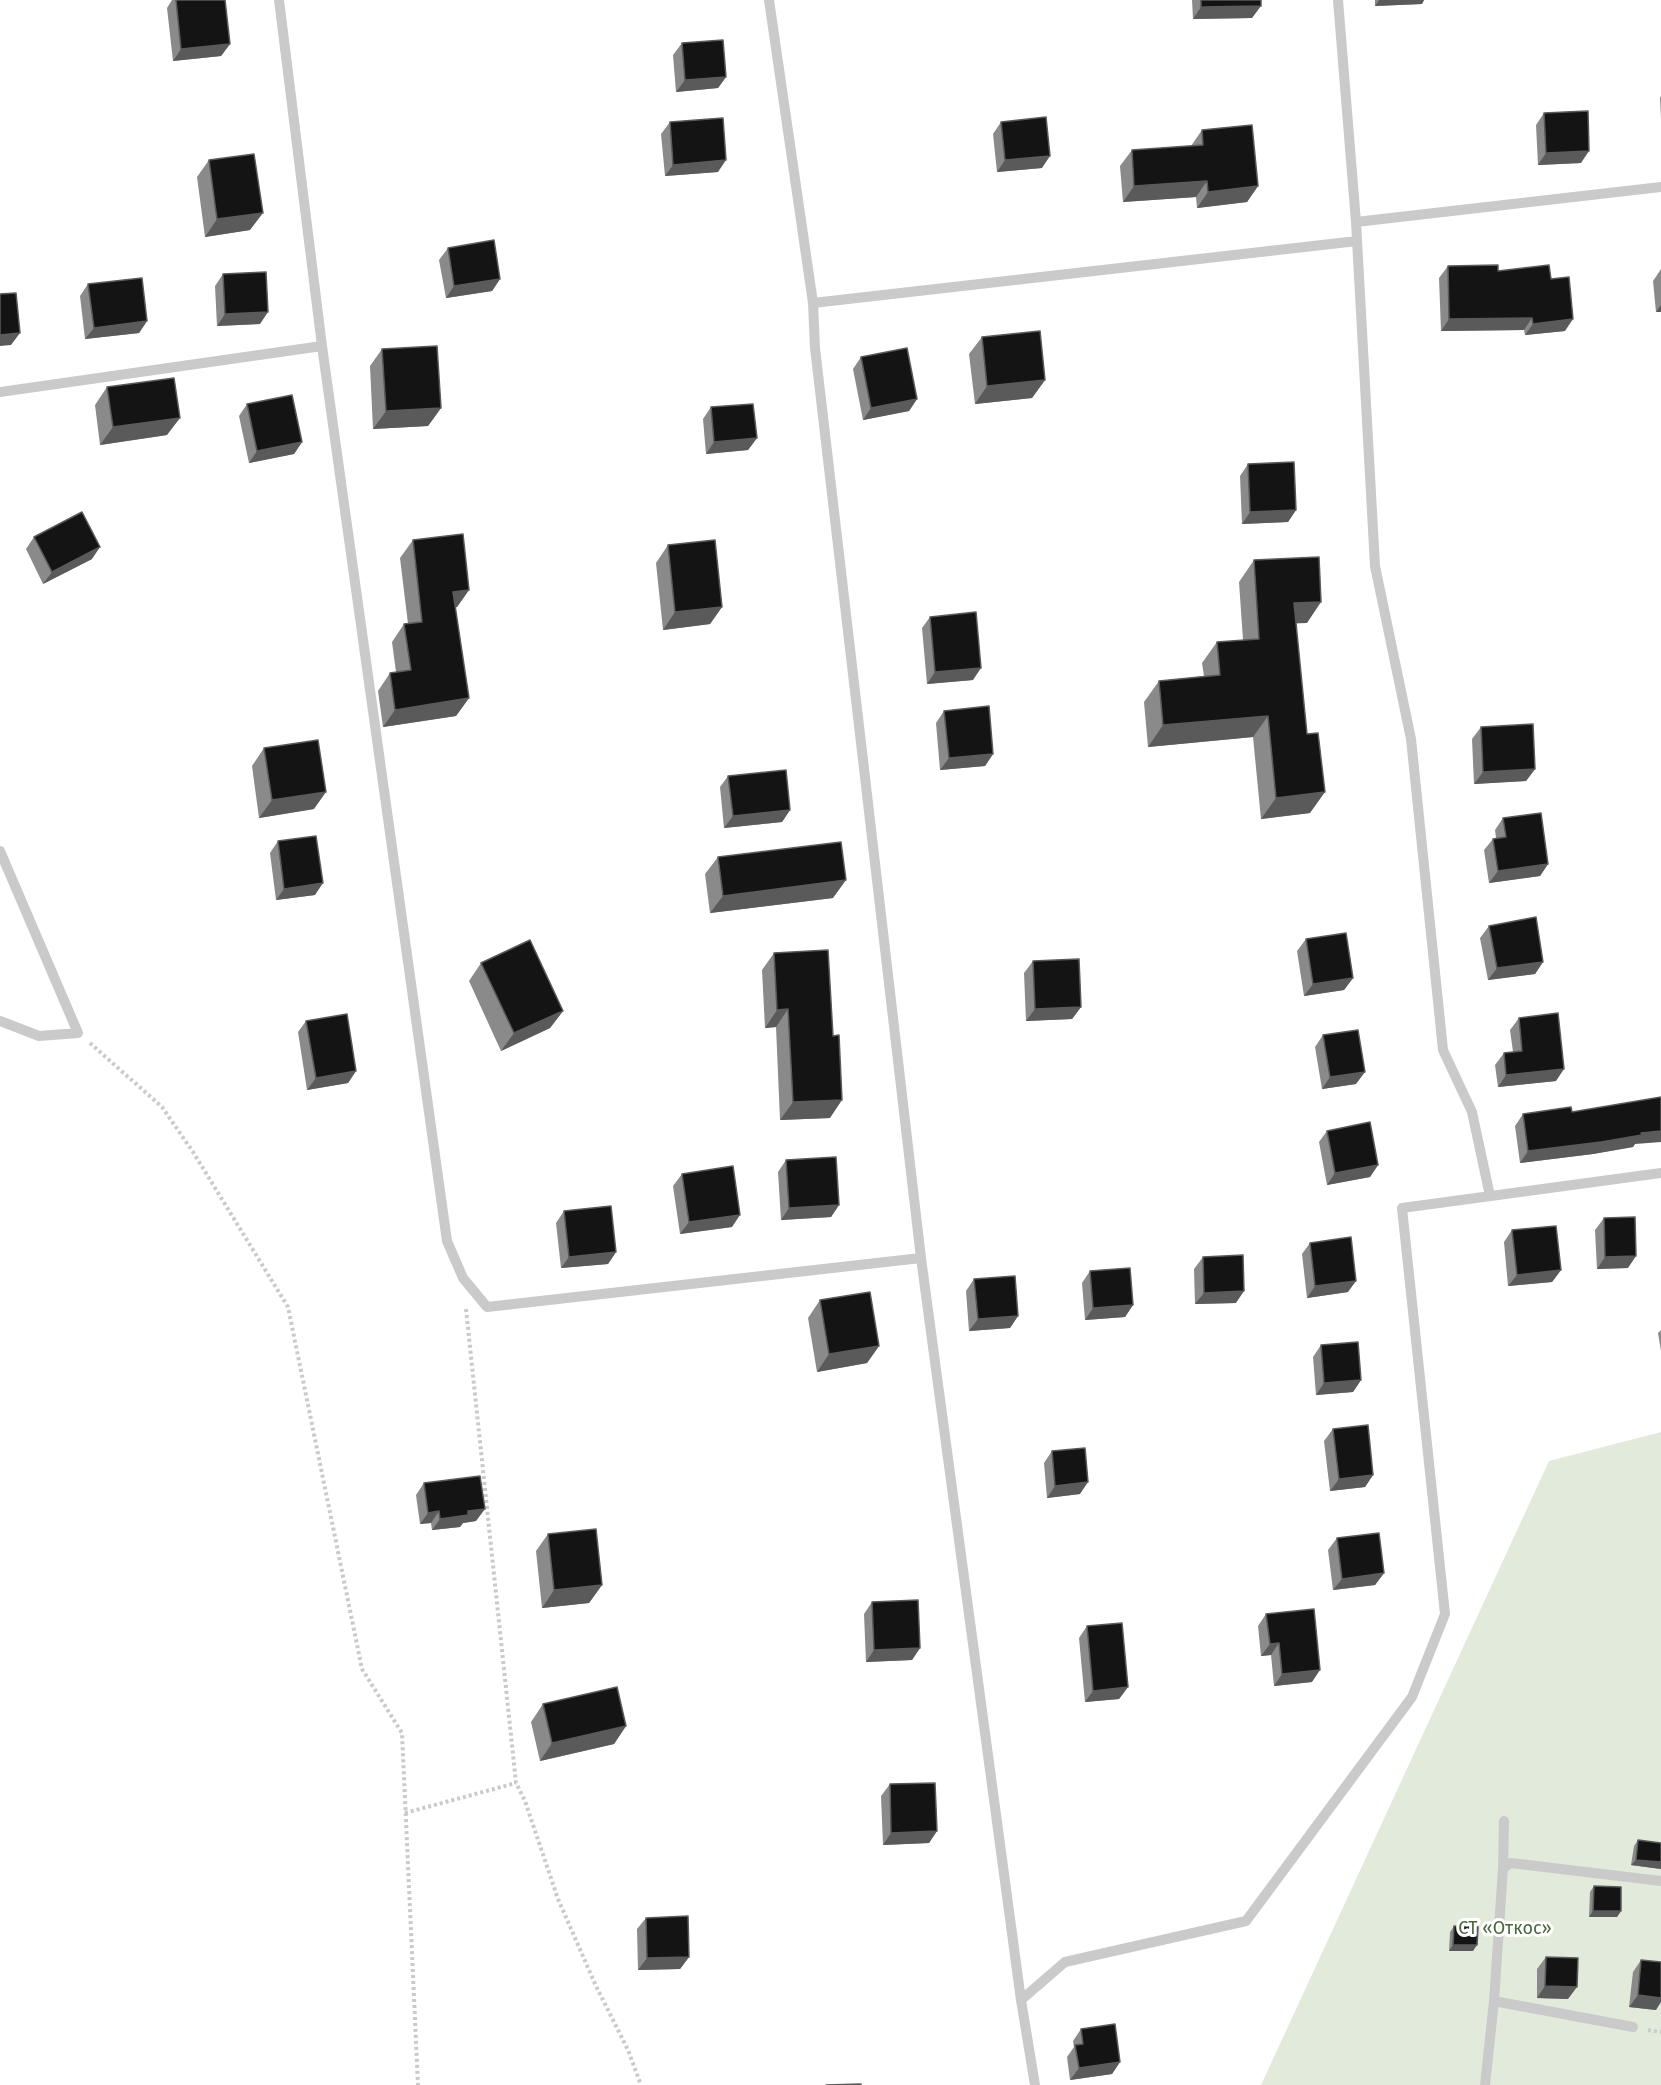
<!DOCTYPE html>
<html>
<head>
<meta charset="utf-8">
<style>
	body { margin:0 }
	canvas { display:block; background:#fff }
</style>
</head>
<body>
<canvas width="1661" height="2085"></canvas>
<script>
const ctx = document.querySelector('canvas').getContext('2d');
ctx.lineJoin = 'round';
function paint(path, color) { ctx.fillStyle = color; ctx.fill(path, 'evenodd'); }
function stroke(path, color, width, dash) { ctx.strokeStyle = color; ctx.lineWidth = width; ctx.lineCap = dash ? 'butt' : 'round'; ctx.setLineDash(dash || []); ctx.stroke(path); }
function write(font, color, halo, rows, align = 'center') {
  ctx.font = font + ' "Fira Sans",sans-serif'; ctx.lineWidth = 6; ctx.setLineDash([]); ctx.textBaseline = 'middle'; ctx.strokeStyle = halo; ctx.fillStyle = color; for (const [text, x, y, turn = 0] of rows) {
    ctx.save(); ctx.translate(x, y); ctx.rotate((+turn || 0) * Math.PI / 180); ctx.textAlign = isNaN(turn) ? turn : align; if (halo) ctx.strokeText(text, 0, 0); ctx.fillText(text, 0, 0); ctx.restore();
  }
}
const green = new Path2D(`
	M1661 1432V2085H1261L1549 1461Z`);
const path = new Path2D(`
	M90 1043 162 1107 193 1152 288 1307 362 1669 402 1733 418 2085
	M466 1309 516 1783 525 1801 558 1899 596 1986 628 2050 641 2085
	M405 1813 516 1783
	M1648 2030 1661 2032`);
const service = new Path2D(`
	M279 0 322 346 447 1241 463 1278 487 1307 921 1258
	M769 0 813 303 815 348 921 1258 1021 2000
	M1338 0 1356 222 1661 187
	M1356 222 1375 566 1411 739 1443 1050 1472 1112 1490 1196
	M813 303 1357 241
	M0 392 322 346
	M0 851 78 1033 39 1036 0 1021
	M1503 1868 1504 1821
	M1494 2001 1633 2027
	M1035 2085 1021 2000 1065 1962 1246 1921 1412 1697 1445 1614 1402 1208 1661 1173
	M1485 2085 1494 2001 1503 1868 1511 1863 1661 1881`);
const wall = new Path2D(`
	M172 0H225L230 44 221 56 173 61 167 8Z
	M1192 0H1261L1252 18 1193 19Z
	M1375 0H1424L1422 4 1375 6Z
	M682 43 726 77 718 88 676 92 673 55Z
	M1661 96V119L1660 98Z
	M1544 113 1581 163 1538 165 1536 125Z
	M670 122 718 172 665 176 661 134Z
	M1001 122 1042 168 997 172 993 134Z
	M1202 130 1258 186 1247 202 1197 208 1196 197 1123 202 1120 166 1132 150 1191 146Z
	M209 160 250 230 205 237 197 177Z
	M448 248 500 279 492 291 446 298 439 260Z
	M1448 266 1498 271 1551 279 1565 331 1525 335 1524 330 1441 331 1439 278Z
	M1661 269V312H1656L1653 281Z
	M223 274 260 324 217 326 215 286Z
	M88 284 147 321 139 333 85 339 80 296Z
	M982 337 1045 380 1032 398 975 404 969 354Z
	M382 349 441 408 428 426 373 429 370 366Z
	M861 357 917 399 909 411 863 420 853 369Z
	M107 387 167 435 100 445 95 405Z
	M247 404 302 442 294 454 249 463 239 416Z
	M711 407 757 438 748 450 706 454 703 419Z
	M1248 464 1296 510 1288 522 1242 524 1240 476Z
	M34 537 92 559 43 584 26 549Z
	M413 540 469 590 457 607 455 608 469 698 456 716 383 727 378 691 390 673 396 672 392 642 404 624H408L400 558Z
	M668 545 722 607 710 624 663 630 656 563Z
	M1254 560 1307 623H1296L1310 813 1261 819 1253 737 1148 747 1144 702 1159 681 1204 676 1202 663 1217 642 1243 640 1239 582Z
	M930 617 973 680 927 684 922 628Z
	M944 711 993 754 985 766 940 770 936 723Z
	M1481 727 1535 769 1526 781 1474 784 1472 739Z
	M264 748 314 809 259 818 252 766Z
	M728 776 790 810 782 822 724 828 720 787Z
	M1503 818 1548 864 1540 876 1489 883 1484 850 1493 839 1496 838 1495 830Z
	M278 841 315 895 276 900 270 853Z
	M718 857 833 898 710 913 705 874Z
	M1489 926 1543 962 1535 974 1488 980 1480 938Z
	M1306 939 1353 978 1344 990 1304 996 1297 951Z
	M774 953 830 1118 780 1120 776 1027 765 1028 762 970Z
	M1033 961 1081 1007 1072 1019 1026 1021 1024 973Z
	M481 963 563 1011 550 1028 501 1051 469 981Z
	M1519 1018 1556 1081 1498 1087 1495 1065 1504 1053 1513 1052 1510 1030Z
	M306 1021 356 1071 348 1083 307 1090 298 1032Z
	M1323 1035 1356 1084 1322 1089 1315 1047Z
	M1572 1112 1635 1144 1633 1147 1593 1154 1520 1163 1515 1126 1523 1114Z
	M1327 1131 1378 1165 1370 1177 1327 1185 1319 1142Z
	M786 1160 839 1205 831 1217 781 1220 778 1172Z
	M682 1174 732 1227 680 1234 673 1186Z
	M564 1211 616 1252 608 1264 561 1268 556 1223Z
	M1604 1218 1628 1268 1597 1269 1595 1230Z
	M1512 1230 1561 1270 1552 1282 1508 1286 1504 1242Z
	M1310 1243 1348 1292 1307 1298 1302 1254Z
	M1203 1257 1236 1303 1195 1304 1194 1269Z
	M1090 1271 1133 1305 1125 1317 1085 1320 1082 1283Z
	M974 1279 1018 1316 1010 1328 969 1331 966 1291Z
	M820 1300 879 1346 867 1363 817 1372 808 1318Z
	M1661 1330V1351L1658 1333Z
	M1321 1345 1361 1380 1353 1392 1316 1395 1313 1357Z
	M1333 1429 1373 1475 1365 1487 1330 1491 1324 1441Z
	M1052 1451 1080 1494 1047 1498 1044 1463Z
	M424 1483 476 1521 463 1523 460 1527 432 1530 431 1523 420 1524 416 1495Z
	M548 1534 602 1585 589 1603 542 1608 536 1551Z
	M1337 1538 1384 1573 1375 1585 1333 1590 1328 1550Z
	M872 1602 920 1648 912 1660 866 1662 864 1614Z
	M1266 1614 1312 1682 1274 1686 1271 1655 1261 1656 1258 1626Z
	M1087 1626 1128 1687 1119 1699 1085 1702 1079 1638Z
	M543 1704 626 1726 614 1744 540 1761 531 1722Z
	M890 1784 937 1831 929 1843 883 1845 881 1796Z
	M1638 1840 1661 1843V1869L1631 1865 1634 1846Z
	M1594 1886 1621 1911 1617 1917H1589L1590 1892Z
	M646 1918 689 1957 680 1969 638 1970 637 1929Z
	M1454 1926 1473 1951H1449L1450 1932Z
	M1546 1957 1568 1999 1537 1998V1969Z
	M1641 1960 1656 2010 1629 2007 1633 1972Z
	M1081 2029 1120 2062 1112 2074 1070 2080 1067 2057 1074 2047 1073 2041Z`);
const shadedWall = new Path2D(`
	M1379 0H1424L1422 4 1375 6Z
	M1261 6 1252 18 1193 19 1201 7Z
	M230 44 221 56 173 61 181 49Z
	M726 77 718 88 676 92 685 80Z
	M1589 151 1581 163 1538 165 1546 153Z
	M1050 156 1042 168 997 172 1005 160Z
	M726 160 718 172 665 176 673 165Z
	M1207 181 1196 197 1123 202 1134 186Z
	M1258 186 1247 202 1197 208 1208 192Z
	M263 213 250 230 205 237 217 219Z
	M500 279 492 291 446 298 454 286Z
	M1661 305V312H1656Z
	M268 312 260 324 217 326 225 314Z
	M1532 318 1524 330 1441 331 1449 319Z
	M1573 319 1565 331 1525 335 1533 324Z
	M147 321 139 333 85 339 94 328Z
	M20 333 11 345 0 346V335Z
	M1045 380 1032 398 975 404 987 386Z
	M917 399 909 411 863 420 871 408Z
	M441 408 428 426 373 429 386 411Z
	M180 418 167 435 100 445 113 427Z
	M757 438 748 450 706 454 714 442Z
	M302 442 294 454 249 463 257 451Z
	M1296 510 1288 522 1242 524 1250 512Z
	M100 547 92 559 43 584 52 572Z
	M469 590 457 607 440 609 453 592Z
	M1321 602 1307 623 1279 624 1294 603Z
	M722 607 710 624 663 630 675 612Z
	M981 668 973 680 927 684 935 672Z
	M469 698 456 716 383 727 395 710Z
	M1268 716 1253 737 1148 747 1163 725Z
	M993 754 985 766 940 770 949 758Z
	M1535 769 1526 781 1474 784 1483 772Z
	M326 792 314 809 259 818 272 800Z
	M1325 792 1310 813 1261 819 1276 798Z
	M790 810 782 822 724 828 733 816Z
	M1548 864 1540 876 1489 883 1498 871Z
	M846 880 833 898 710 913 723 896Z
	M323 883 315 895 276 900 284 889Z
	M1543 962 1535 974 1488 980 1497 968Z
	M1353 978 1344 990 1304 996 1313 984Z
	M1081 1007 1072 1019 1026 1021 1035 1009Z
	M788 1009 776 1027 765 1028 777 1010Z
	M563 1011 550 1028 501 1051 514 1033Z
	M1564 1069 1556 1081 1498 1087 1506 1075Z
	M356 1071 348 1083 307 1090 316 1078Z
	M1365 1072 1356 1084 1322 1089 1330 1077Z
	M842 1100 830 1118 780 1120 793 1102Z
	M1661 1131V1142L1635 1144 1633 1147 1593 1154 1520 1163 1528 1151 1641 1133Z
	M1378 1165 1370 1177 1327 1185 1335 1173Z
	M839 1205 831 1217 781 1220 789 1208Z
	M740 1215 732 1227 680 1234 689 1222Z
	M616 1252 608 1264 561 1268 569 1257Z
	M1636 1256 1628 1268 1597 1269 1605 1257Z
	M1561 1270 1552 1282 1508 1286 1517 1275Z
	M1356 1281 1348 1292 1307 1298 1315 1286Z
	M1244 1291 1236 1303 1195 1304 1204 1293Z
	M1133 1305 1125 1317 1085 1320 1093 1308Z
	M1018 1316 1010 1328 969 1331 978 1319Z
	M879 1346 867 1363 817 1372 829 1354Z
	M1361 1380 1353 1392 1316 1395 1324 1383Z
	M1373 1475 1365 1487 1330 1491 1339 1479Z
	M1088 1482 1080 1494 1047 1498 1055 1486Z
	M485 1509 476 1521 463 1523 460 1527 432 1530 440 1519 468 1511Z
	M439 1511 431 1523 420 1524 428 1513Z
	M1384 1573 1375 1585 1333 1590 1342 1579Z
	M602 1585 589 1603 542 1608 554 1590Z
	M1279 1643 1271 1655 1261 1656 1270 1644Z
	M920 1648 912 1660 866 1662 874 1650Z
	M1320 1670 1312 1682 1274 1686 1282 1674Z
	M1128 1687 1119 1699 1085 1702 1093 1691Z
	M626 1726 614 1744 540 1761 552 1743Z
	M937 1831 929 1843 883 1845 891 1833Z
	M1636 1860 1661 1862V1869L1631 1865Z
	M1593 1911H1621L1617 1917H1589Z
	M1453 1945H1477L1473 1951H1449Z
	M689 1957 680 1969 638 1970 647 1958Z
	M1545 1986 1577 1987 1568 1999 1537 1998Z
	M1638 1995 1661 1998V2002L1656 2010 1629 2007Z
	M1120 2062 1112 2074 1070 2080 1079 2068Z`);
const building = new Path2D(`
	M176 0H225L230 44 181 49Z
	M1201 0H1261V6L1201 7Z
	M723 40 726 77 685 80 682 43Z
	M1588 111 1589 151 1546 153 1544 113Z
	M1046 117 1050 156 1005 160 1001 122Z
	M723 118 726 160 673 165 670 122Z
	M1252 125 1258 186 1208 192 1207 181 1134 186 1132 150 1203 145 1202 130Z
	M254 154 263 213 217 219 209 160Z
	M494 240 500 279 454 286 448 248Z
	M1498 265V271L1549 265 1551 279 1569 277 1573 319 1533 324 1532 318 1449 319 1448 266Z
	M266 272 268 312 225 314 223 274Z
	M142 278 147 321 94 328 88 284Z
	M16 293 20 333 0 335V294Z
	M1040 331 1045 380 987 386 982 337Z
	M437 346 441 408 386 411 382 349Z
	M907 348 917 399 871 408 861 357Z
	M174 378 180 418 113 427 107 387Z
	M292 395 302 442 257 451 247 404Z
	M753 404 757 438 714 442 711 407Z
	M1294 462 1296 510 1250 512 1248 464Z
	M82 512 100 547 52 572 34 537Z
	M463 534 469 590 453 592 469 698 395 710 390 673 411 670 404 624 422 622 413 540Z
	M715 540 722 607 675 612 668 545Z
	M1319 557 1321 602 1294 603 1307 734 1318 733 1325 792 1276 798 1268 716 1163 725 1159 681 1220 675 1217 642 1259 639 1254 560Z
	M976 612 981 668 935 672 930 617Z
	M989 706 993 754 949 758 944 711Z
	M1533 724 1535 769 1483 772 1481 727Z
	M318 740 326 792 272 800 264 748Z
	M786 770 790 810 733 816 728 776Z
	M1541 813 1548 864 1498 871 1493 839 1506 837 1503 818Z
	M316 836 323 883 284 889 278 841Z
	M841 842 846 880 723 896 718 857Z
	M1536 917 1543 962 1497 968 1489 926Z
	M1346 933 1353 978 1313 984 1306 939Z
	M530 940 563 1011 514 1033 481 963Z
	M828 950 833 1036 839 1035 842 1100 793 1102 788 1009 777 1010 774 953Z
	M1079 959 1081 1007 1035 1009 1033 961Z
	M1558 1013 1564 1069 1506 1075 1504 1053 1522 1051 1519 1018Z
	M347 1014 356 1071 316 1078 306 1021Z
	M1358 1030 1365 1072 1330 1077 1323 1035Z
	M1661 1097V1131L1641 1133 1642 1135 1601 1142 1528 1151 1523 1114 1571 1107 1572 1112Z
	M1370 1122 1378 1165 1335 1173 1327 1131Z
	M836 1157 839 1205 789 1208 786 1160Z
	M733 1166 740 1215 689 1222 682 1174Z
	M611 1206 616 1252 569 1257 564 1211Z
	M1635 1217 1636 1256 1605 1257 1604 1218Z
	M1556 1226 1561 1270 1517 1275 1512 1230Z
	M1351 1237 1356 1281 1315 1286 1310 1243Z
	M1243 1255 1244 1291 1204 1293 1203 1257Z
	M1130 1268 1133 1305 1093 1308 1090 1271Z
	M1015 1276 1018 1316 978 1319 974 1279Z
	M870 1292 879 1346 829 1354 820 1300Z
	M1358 1342 1361 1380 1324 1383 1321 1345Z
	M1368 1425 1373 1475 1339 1479 1333 1429Z
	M1085 1448 1088 1482 1055 1486 1052 1451Z
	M480 1476 485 1509 468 1511V1515L440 1519 439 1511 428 1513 424 1483Z
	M596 1529 602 1585 554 1590 548 1534Z
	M1379 1533 1384 1573 1342 1579 1337 1538Z
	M918 1600 920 1648 874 1650 872 1602Z
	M1314 1609 1320 1670 1282 1674 1279 1643 1270 1644 1266 1614Z
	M1122 1623 1128 1687 1093 1691 1087 1626Z
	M617 1687 626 1726 552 1743 543 1704Z
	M935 1783 937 1831 891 1833 890 1784Z
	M1638 1840 1661 1843V1862L1636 1860Z
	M1594 1886 1621 1887V1911H1593Z
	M688 1916 689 1957 647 1958 646 1918Z
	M1454 1926 1478 1927 1477 1945H1453Z
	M1546 1957 1578 1958 1577 1987 1545 1986Z
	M1641 1960 1661 1962V1998L1638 1995Z
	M1115 2024 1120 2062 1079 2068 1075 2045 1083 2044 1081 2029Z
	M861 2084V2085H826Z`);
const parkNames = [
	["СТ «Откос»",1505,1929]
];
paint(green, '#e2eadc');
stroke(path, '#cacaca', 4, [3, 3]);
stroke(service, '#cacaca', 10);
paint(wall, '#8a8a8a');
paint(shadedWall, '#5a5a5a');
paint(building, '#141414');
stroke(building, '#5a5a5a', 1.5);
write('18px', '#4b673d', '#fff', parkNames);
</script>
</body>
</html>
